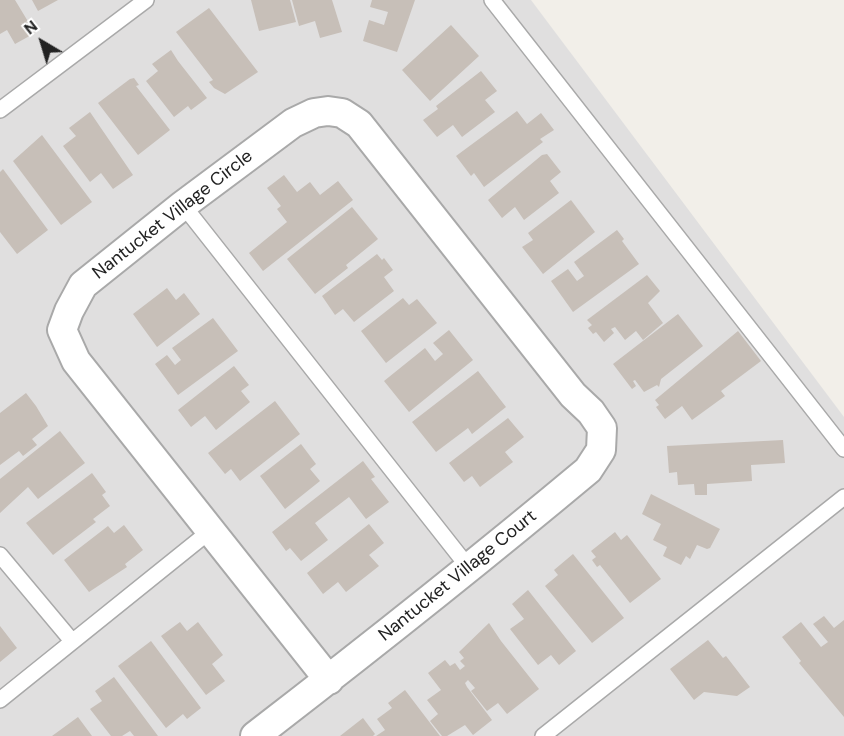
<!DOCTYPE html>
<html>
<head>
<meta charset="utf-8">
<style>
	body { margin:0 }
	#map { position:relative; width:844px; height:736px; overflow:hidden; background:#f2efe9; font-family:"DM Sans",sans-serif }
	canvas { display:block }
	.north { position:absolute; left:12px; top:12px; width:60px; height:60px; -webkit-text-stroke:4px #fff; paint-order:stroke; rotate:322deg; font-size:16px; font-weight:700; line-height:24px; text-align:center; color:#222 }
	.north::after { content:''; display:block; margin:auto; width:21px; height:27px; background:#222; clip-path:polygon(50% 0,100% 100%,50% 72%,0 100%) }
</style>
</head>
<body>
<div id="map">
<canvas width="844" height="736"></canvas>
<div class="north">N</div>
</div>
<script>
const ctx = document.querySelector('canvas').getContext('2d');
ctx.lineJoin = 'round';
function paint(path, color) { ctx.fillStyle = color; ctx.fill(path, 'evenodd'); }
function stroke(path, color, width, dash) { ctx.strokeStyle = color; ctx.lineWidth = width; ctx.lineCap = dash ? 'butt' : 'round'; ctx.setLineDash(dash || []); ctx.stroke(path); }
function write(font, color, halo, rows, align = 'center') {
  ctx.font = font + ' "DM Sans",sans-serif'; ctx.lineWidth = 4.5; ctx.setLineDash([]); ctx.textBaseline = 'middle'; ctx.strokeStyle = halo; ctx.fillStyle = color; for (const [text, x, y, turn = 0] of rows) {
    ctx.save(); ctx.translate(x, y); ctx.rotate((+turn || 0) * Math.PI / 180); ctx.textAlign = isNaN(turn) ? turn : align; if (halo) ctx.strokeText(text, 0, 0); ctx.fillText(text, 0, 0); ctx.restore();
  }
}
const residential = new Path2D(`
	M0 0H531L844 417V736H0Z`);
const building = new Path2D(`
	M0 0H15L35 33 15 44 7 30 0 34Z
	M32 0H58L38 11Z
	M251 0H290L296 22 259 31Z
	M292 0H332L342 32 320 38 315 21 299 26Z
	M372 0H415L397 52 363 41 369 20 384 25 388 12 370 7Z
	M209 8 258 72 225 94 214 88 209 82 213 80 176 32Z
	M451 25 479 56 430 101 402 70Z
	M171 50 178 61 207 98 191 110 188 106 174 117 146 81 158 71 152 64Z
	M481 71 497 91 485 100 495 112 462 137 453 125 437 137 423 120 438 109 436 106Z
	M134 78 139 85 136 86 170 130 138 155 98 103 130 79Z
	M517 111 527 124 541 113 554 130 540 139 543 142 484 187 474 173 471 176 456 156Z
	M90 112 133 175 113 189 101 173 90 182 63 146 76 136 69 128Z
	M42 135 92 202 61 225 13 161Z
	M547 154 561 172 550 181 559 193 524 220 515 207 502 218 488 200 542 155Z
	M3 169 48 230 17 254 0 232V172Z
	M284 175 297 192 310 182 320 195 338 181 353 200 263 271 249 253 287 222 277 209 281 206 267 188Z
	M571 200 595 232 543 274 522 247 533 240 528 233Z
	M352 207 378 239 346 265 348 268 315 294 287 259Z
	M617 230 624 239 622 241 639 264 573 312 551 281 568 269 577 281 584 276 574 262Z
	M377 254 382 260 384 258 393 270 384 277 394 291 354 322 343 309 335 315 322 296Z
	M647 275 660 291 648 303 663 323 643 340 636 331 625 340 615 327 611 329 614 333 604 342 596 332 593 334 588 328 592 325 587 320Z
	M167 288 176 300 184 293 200 314 157 347 133 314Z
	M403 298 409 305 417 299 437 323 386 363 361 331Z
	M678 314 703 346 661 379 659 387 657 385 644 392 635 380 633 381 636 386 632 389 613 364Z
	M213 318 238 351 178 395 155 364 167 355 175 365 181 360 172 348Z
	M449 330 473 360 409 412 384 381 425 348 435 361 443 354 433 343Z
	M738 331 761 361 721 391 725 396 692 420 682 406 665 419 656 407 659 405 655 400Z
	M234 366 249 385 241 391 250 402 216 430 205 416 191 427 178 410Z
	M478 371 506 407 472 434 468 428 436 452 412 422Z
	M26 393 36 406 48 426 32 439 37 445 23 456 19 451 0 465V413Z
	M275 401 300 434 240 481 231 469 225 474 208 453Z
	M508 418 524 437 505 452 513 462 480 487 472 476 464 482 449 463Z
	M60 431 85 463 38 499 28 487 0 513V479Z
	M783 440 785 463 751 465 752 481 707 484V495H695L694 484 678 485 677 472 669 473 667 446Z
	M301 444 316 464 310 469 320 481 285 509 260 476Z
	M363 461 375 477 371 479 389 502 366 519 349 497 315 523 328 540 301 561 290 548 286 551 272 532Z
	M92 473 106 492 102 495 110 506 93 519 96 522 53 555 26 523Z
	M651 494 720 529 710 548 707 549 697 545 690 559 686 556 681 565 663 556 667 547 653 540 661 524 642 514Z
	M369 524 384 543 369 555 379 566 346 592 338 582 323 594 307 573Z
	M124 525 143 550 125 564 127 567 89 592 64 560 108 526 114 533Z
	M615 532 621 540 627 535 661 579 630 603 600 565 597 567 592 560 596 557 591 551Z
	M573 554 624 618 592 643 545 586 558 575 554 570Z
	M528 590 576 651 559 665 551 655 538 665 510 629 524 619 512 604Z
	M824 616 834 628 844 620V717L799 663 801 661 782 637 801 622 821 647 828 642 813 624Z
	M180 622 187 631 198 622 223 655 212 664 225 681 206 695 161 636Z
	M489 623 501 641 539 689 507 714 498 703 487 711 471 691 475 688 468 680 465 683 467 687 492 720 473 735 465 725 447 736H442L430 721 438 714 427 700 441 690 428 673 445 660 450 666 455 663 460 670 465 666 460 661 464 658 459 652Z
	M0 626 17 648 0 662Z
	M708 640 723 658 726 656 750 687 737 696 704 692 694 700 670 669Z
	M151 641 201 708 187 719 183 714 166 728 118 666Z
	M114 677 158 736H134L130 731 122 736H111L90 709 102 701 95 691Z
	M405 690 440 736H376L385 730 377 719 392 708 388 703Z
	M78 717 92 736H52Z
	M363 718 375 734 373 736H340Z`);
const service = new Path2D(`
	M492 0 844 449
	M0 110 146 0
	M183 205 469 568
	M0 555 72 641
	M0 700 210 531
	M543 736 844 497`);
const minor = new Path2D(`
	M255 736C368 649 479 561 588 470L601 450 602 428 591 412 573 395 359 124 342 113 328 111 314 113 293 123 183 205 83 285 69 311 62 330 76 361 329 680`);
const streetNames = [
	["Nantucket Village Circle",173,215,-38],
	["Nantucket Village Court",458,576,-39]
];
paint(residential, '#e0dfdf');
paint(building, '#c7bfb8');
stroke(service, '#a9a9a9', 18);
stroke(minor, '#a9a9a9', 32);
stroke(service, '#fff', 15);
stroke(minor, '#fff', 28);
write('18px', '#222', '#fff', streetNames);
</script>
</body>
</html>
